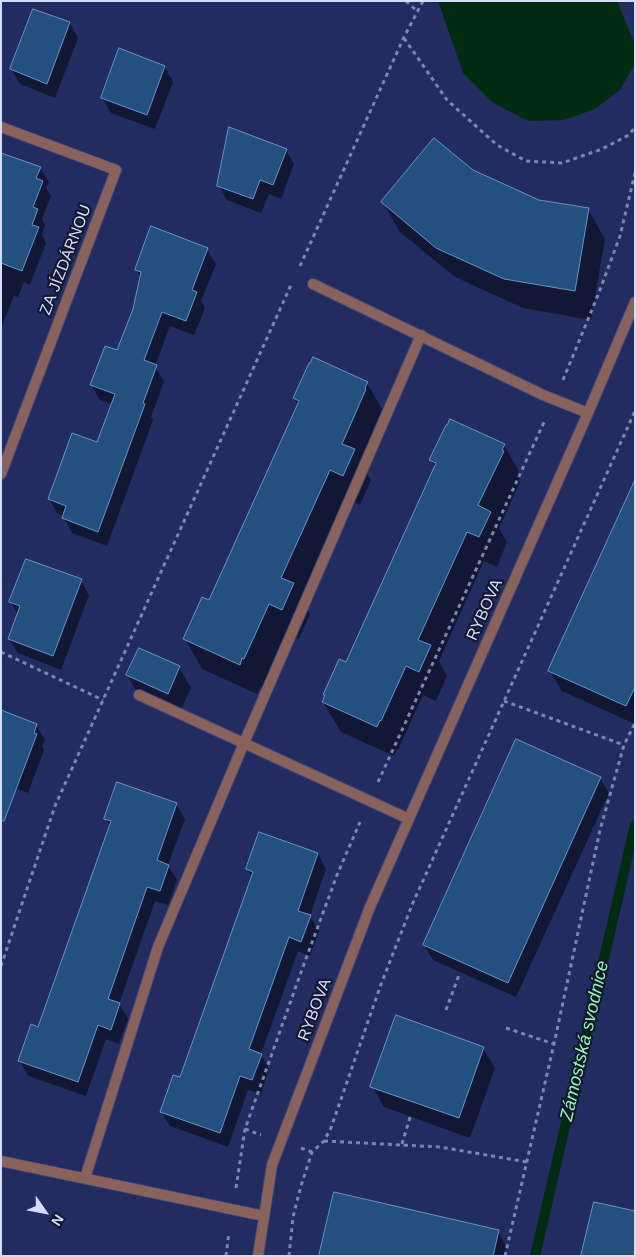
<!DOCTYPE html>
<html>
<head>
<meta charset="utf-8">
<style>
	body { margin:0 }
	#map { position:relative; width:636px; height:1257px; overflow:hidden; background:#232c61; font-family:Helvetica,sans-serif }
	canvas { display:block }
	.frame { position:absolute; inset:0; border:2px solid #d3ddfe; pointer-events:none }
	.north { position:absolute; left:20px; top:1187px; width:50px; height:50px; -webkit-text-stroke:4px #13182f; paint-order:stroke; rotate:123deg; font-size:14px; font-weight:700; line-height:20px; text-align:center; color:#d3ddfe }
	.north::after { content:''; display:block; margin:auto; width:18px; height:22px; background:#d3ddfe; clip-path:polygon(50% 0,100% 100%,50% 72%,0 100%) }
</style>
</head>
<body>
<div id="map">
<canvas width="636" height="1257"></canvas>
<div class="frame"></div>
<div class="north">N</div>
</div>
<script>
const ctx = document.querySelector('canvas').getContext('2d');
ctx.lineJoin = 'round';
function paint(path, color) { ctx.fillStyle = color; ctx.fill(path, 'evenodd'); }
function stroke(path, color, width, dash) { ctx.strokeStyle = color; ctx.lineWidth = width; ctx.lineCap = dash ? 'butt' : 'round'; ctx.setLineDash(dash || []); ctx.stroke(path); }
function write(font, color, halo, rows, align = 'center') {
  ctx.font = font + ' Helvetica,sans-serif'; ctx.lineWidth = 4.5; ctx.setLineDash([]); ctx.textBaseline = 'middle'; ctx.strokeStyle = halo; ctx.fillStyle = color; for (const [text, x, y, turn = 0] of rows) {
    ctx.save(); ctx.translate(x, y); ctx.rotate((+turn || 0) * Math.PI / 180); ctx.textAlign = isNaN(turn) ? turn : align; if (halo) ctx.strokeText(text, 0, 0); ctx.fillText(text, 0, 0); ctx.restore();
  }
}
const water = new Path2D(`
	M438 1H617L635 44V64L620 90 595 109 564 120 528 121 492 102 463 73Z`);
const shadow = new Path2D(`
	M34 10 70 23 78 38 55 98 20 84 11 69Z
	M119 50 165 67 173 82 155 129 111 113 102 98Z
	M286 150 294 164 281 199 269 194 261 213 227 200 219 186Z
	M1 154 40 168 49 182 46 188 51 196 42 219 45 225 42 235 46 243 30 285 24 282 18 297 14 296 1 328Z
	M472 171 539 201 588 209 605 239 591 320 523 308 455 277 400 232 383 203Z
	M207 249 216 264 201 301 205 308 194 335 170 326 155 366 164 381 151 417 153 420 107 546 72 533 64 518V516L58 514 49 499 98 444 112 404 100 400 91 385 118 352 134 309 141 278 136 270Z
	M367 383 384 413 362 465 371 480 360 505 347 499 302 599 310 614 299 639 286 633 262 688 260 687 257 694 202 669 185 639 210 602 299 406 294 398Z
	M504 445 521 475 519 480 520 482 499 528 507 542 497 567 484 561 439 661 447 676 436 701 423 695 398 750 397 749 394 756 341 732 323 702 326 696 325 695 347 663 435 468 431 460Z
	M635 483V724L562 691 550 671Z
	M81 580 89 595 61 670 18 653 9 639 18 615 11 602Z
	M179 667 191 688 179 714 139 696 127 675Z
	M36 725 45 740 42 746 44 750 28 793 1 783Z
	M600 778 609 793 516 997 433 960 424 945Z
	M176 804 185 819 168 865 177 880 168 905 155 901 119 1004 128 1019 119 1044 106 1039 86 1096 28 1076 20 1061 39 1028 110 826 106 819Z
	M259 834 318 854 326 869 310 916 319 931 310 956 298 951 261 1054 269 1069 261 1094 248 1090 228 1147 170 1126 161 1112 180 1079 252 877 247 869Z
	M483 1048 495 1068 470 1138 384 1107 372 1086Z
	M498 1231 506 1246 504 1256H320Z`);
const stream = new Path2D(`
	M535 1256 635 825`);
const building = new Path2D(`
	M33 9 70 22 47 84 10 69Z
	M119 48 165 66 147 115 101 98Z
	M229 127 287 149 273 185 260 180 253 199 217 186Z
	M434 138 473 170 539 200 589 208 575 291 504 279 436 248 381 202Z
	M1 153 41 167 36 178 43 181 33 207 38 209 32 225 39 227 22 271 1 263Z
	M151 226 208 248 192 290 197 292 186 321 162 312 144 360 157 365 143 403 145 404 98 532 62 518 66 506 48 499 72 433 97 442 115 394 90 385 105 346 117 350 133 309 141 272 135 270Z
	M313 357 368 382 365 388 366 389 342 444 355 449 343 476 330 470 281 578 294 583 282 610 269 604 244 659 242 658 240 665 183 639 202 597 209 600 299 401 293 398 309 363H310Z
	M450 419 505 444 502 450 504 451 478 505 491 512 479 537 467 532 418 640 431 645 419 672 406 666 381 721 380 720 377 727 322 702 325 695H323L339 659 346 662 436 463 429 460 446 425H447Z
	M635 480V687L626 706 548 671Z
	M26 559 82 579 53 656 8 639 20 606 9 602Z
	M139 648 180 666 168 694 126 675Z
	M1 710 37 724 34 733 37 734 4 821H1Z
	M516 739 601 777 508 983 423 945Z
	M117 782 177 803 157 860 169 865 160 891 147 887 108 999 120 1003 111 1030 98 1025 78 1082 18 1061 31 1024 38 1027 111 821 104 819Z
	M259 832 318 853 298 911 311 915 301 942 289 937 249 1049 262 1054 252 1080 240 1076 220 1133 160 1112 173 1075 180 1077 253 872 246 869Z
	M396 1015 484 1047 459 1118 370 1087Z
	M334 1192 499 1230 493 1256H319Z
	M594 1202 635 1211V1256H581Z`);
const path = new Path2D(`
	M406 1 418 12
	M404 38 447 100 497 145 526 161 562 163 602 149 629 135 635 127
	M300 266 404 37 423 1
	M563 380 598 295 620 236 635 173
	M1 652 103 700
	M504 701 624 745
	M378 782 545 420
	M1 966 55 806 291 285
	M446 1010 459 975
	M506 1028 554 1044
	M245 1129 261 1135
	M324 1141 440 1147 527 1162
	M402 1144 411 1114
	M301 1148 312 1152
	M236 1188 245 1129 304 964 337 875 360 822
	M226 1256 229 1232
	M289 1256 293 1217 301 1186 312 1152 324 1141 331 1128 380 987 412 905 635 411
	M505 1256 554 1044 600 830 624 745 635 723`);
const lane = new Path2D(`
	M85 1178 158 947 244 743 421 335`);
const street = new Path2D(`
	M1 127 116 170 1 474
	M313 284 543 395 588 413
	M139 695 409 819
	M1 1161 264 1216
	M258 1256 272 1165 370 907 588 413 635 302`);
const streetNames = [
	["ZA JÍZDÁRNOU",66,260,-69],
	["RYBOVA",485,610,-66],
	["RYBOVA",315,1010,-69]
];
const waterNames = [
	["Zámostská svodnice",585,1041,-77]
];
paint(water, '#002c12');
paint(shadow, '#0007');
stroke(stream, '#002c12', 10);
paint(building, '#245080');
stroke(building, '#6694c9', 1);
stroke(lane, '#3f487a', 12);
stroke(street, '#3f487a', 12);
stroke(path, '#7c86b0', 3, [4, 4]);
stroke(lane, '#89635b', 10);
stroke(street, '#89635b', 10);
write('16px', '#d3ddfe', '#13182f', streetNames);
write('italic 18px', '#90fab0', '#13182f', waterNames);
</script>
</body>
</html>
